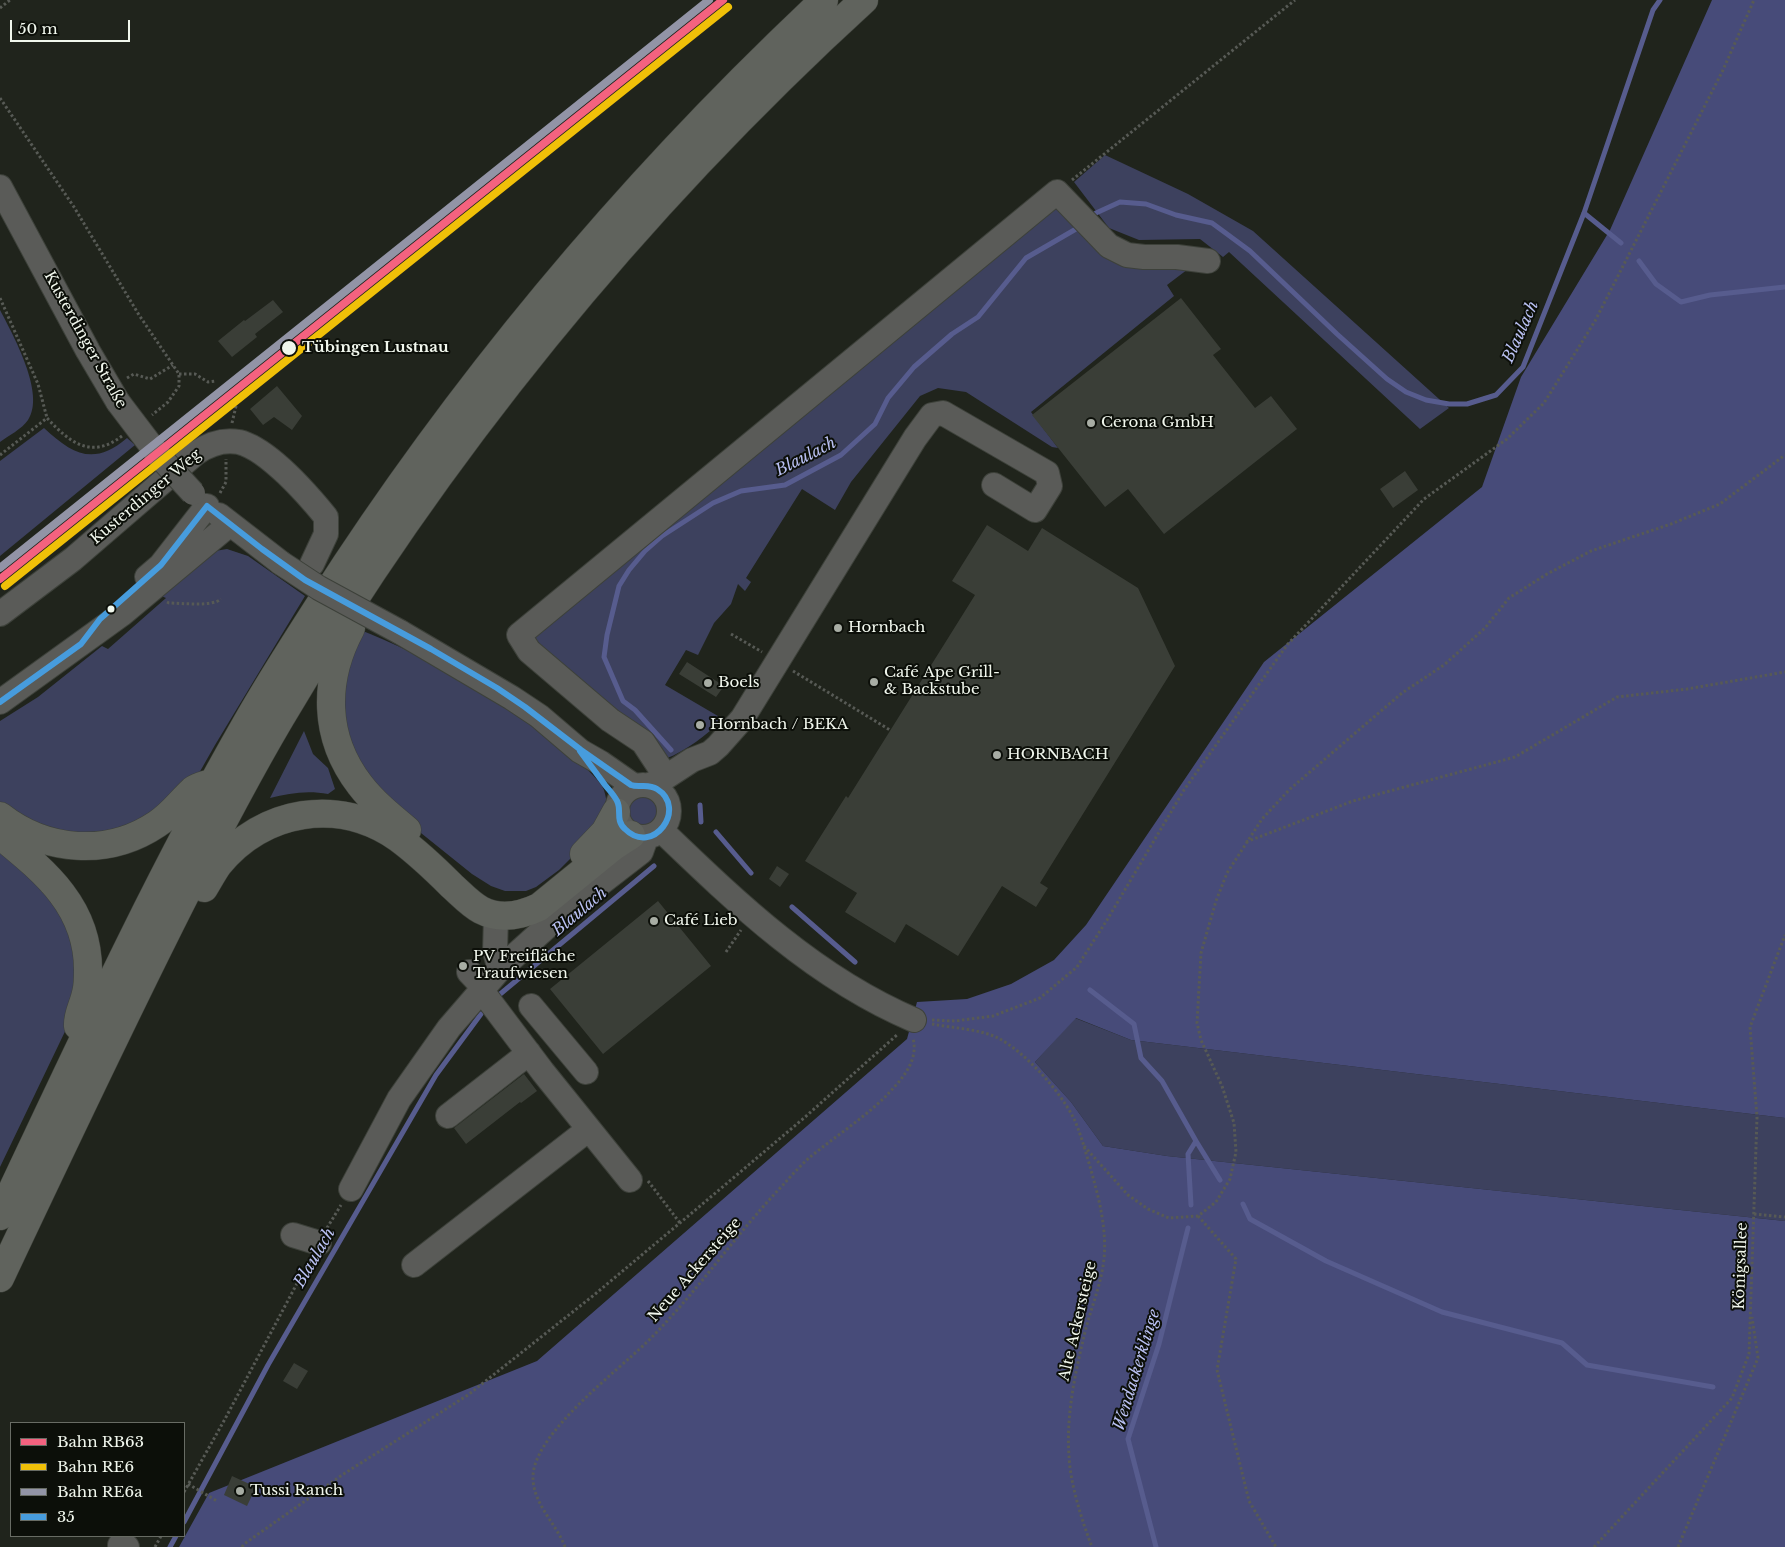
<!DOCTYPE html>
<html>
<head>
<meta charset="utf-8">
<style>
	body { margin:0 }
	#map { position:relative; width:1785px; height:1547px; overflow:hidden; background:#20241c; font-family:"Libre Baskerville",serif }
	canvas { display:block }
	.legend { position:absolute; left:10px; top:1422px; width:175px; height:115px; box-sizing:border-box; background:#0c0f09; border:1px solid #686c64; margin:0; padding:6px 9px; list-style:none; font-size:15px; color:#f1f7ed }
	.legend li { display:flex; align-items:center; gap:10px; height:25px }
	.legend b { width:25px; border:1px solid #686c64 }
	.scale { position:absolute; left:10px; top:20px; width:120px; height:22px; box-sizing:border-box; border:2px solid #f1f7ed; border-top:0; padding-left:6px; font-size:15px; line-height:18px; white-space:nowrap; color:#f1f7ed; -webkit-text-stroke:4px #0c0f09; paint-order:stroke }
</style>
</head>
<body>
<div id="map">
<canvas width="1785" height="1547"></canvas>
<ul class="legend">
<li><b style="height:6px;background:#f4627f"></b>Bahn RB63</li>
<li><b style="height:6px;background:#f0c008"></b>Bahn RE6</li>
<li><b style="height:6px;background:#9294a6"></b>Bahn RE6a</li>
<li><b style="height:6px;background:#479cdd"></b>35</li>
</ul>
<div class="scale">50 m</div>
</div>
<script>
const ctx = document.querySelector('canvas').getContext('2d');
ctx.lineJoin = 'round';
function paint(path, color) { ctx.fillStyle = color; ctx.fill(path, 'evenodd'); }
function stroke(path, color, width, dash) { ctx.strokeStyle = color; ctx.lineWidth = width; ctx.lineCap = dash ? 'butt' : 'round'; ctx.setLineDash(dash || []); ctx.stroke(path); }
function write(font, color, halo, rows, align = 'center') {
  ctx.font = font + ' "Libre Baskerville",serif'; ctx.lineWidth = 4; ctx.setLineDash([]); ctx.textBaseline = 'middle'; ctx.strokeStyle = halo; ctx.fillStyle = color; for (const [text, x, y, turn = 0] of rows) {
    ctx.save(); ctx.translate(x, y); ctx.rotate((+turn || 0) * Math.PI / 180); ctx.textAlign = isNaN(turn) ? turn : align; if (halo) ctx.strokeText(text, 0, 0); ctx.fillText(text, 0, 0); ctx.restore();
  }
}
const green = new Path2D(`
	M1105 155 1188 194 1253 231 1449 408 1420 429 1229 252 1223 257 1200 239 1139 240 1109 228 1074 182Z
	M1053 205 1109 246 1200 260 1167 285 1174 296 1031 412 1058 448 1052 447 966 392 938 388 920 396 851 482 835 510 802 489 746 578 751 582 745 591 738 584 731 604 714 623 698 655 686 650 665 685 723 719C705 736 688 750 665 759L537 645 534 630Z
	M0 310C13 335 46 394 28 420 22 429 8 436 0 442Z
	M44 428C73 455 94 466 127 438L135 445 0 556V461Z
	M227 549 248 556 305 596 215 745 198 775 181 799 91 843 0 809V721L38 697 102 646 108 649 166 598 159 595 215 551Z
	M358 629C430 658 501 697 561 746 573 757 593 773 602 786 605 791 606 798 607 804L577 852 559 870 536 887 526 891H505L491 886 472 874 411 825 367 783 338 715Z
	M304 731 313 754 328 768 335 789 328 794C308 790 289 793 270 798Z
	M626 811a17 17 0 1 1 34 0a17 17 0 1 1-34 0Z
	M0 844 40 879 77 940 71 1019 0 1167Z
	M1075 1018 1131 1040 1785 1118V1221L1167 1156 1103 1146 1071 1102 1035 1062Z`);
const forest = new Path2D(`
	M1712 0H1785V1118L1131 1040 1076 1018 1035 1062 1071 1102 1103 1146 1167 1156 1785 1221V1547H179L209 1493 537 1361 907 1039 917 1002 967 999 1011 984 1054 960 1086 925 1264 662 1482 487 1521 377 1610 230Z`);
const stream = new Path2D(`
	M1096 213 1120 202 1146 204 1176 215 1212 223 1250 251 1337 334 1387 379 1406 392 1426 400 1449 404H1467L1496 395 1523 367 1584 213 1653 10 1660 0
	M1584 213 1621 243
	M1639 261 1656 284 1681 302 1710 295 1785 287
	M671 750 635 710 623 701 604 657 607 635 619 586 629 570 645 551 662 536 713 503 741 491 785 485 841 455 875 424 888 398 914 367 952 334 978 317 1026 258 1076 229
	M700 805 701 822
	M716 832 751 873
	M792 907 855 962
	M1090 990 1134 1024 1141 1058 1162 1081 1196 1141 1188 1154 1191 1205
	M499 995 654 866
	M1196 1141 1220 1180
	M1243 1204 1250 1219 1326 1261 1442 1312 1562 1343 1587 1365 1713 1387
	M184 1522 268 1365 436 1075 481 1014
	M170 1547 176 1536
	M1156 1547 1128 1439 1159 1344 1188 1228`);
const building = new Path2D(`
	M1181 298 1221 349 1213 355 1255 408 1271 396 1297 429 1164 534 1128 489 1105 507 1032 415Z
	M273 300 283 312 255 334 257 337 232 357 218 341 244 320 245 321Z
	M277 386 302 416 292 430 274 417 263 425 250 409Z
	M1405 471 1418 490 1393 508 1380 489Z
	M987 525 1028 551 1042 528 1138 588 1175 666 1040 883 1048 888 1036 907 1002 886 958 956 906 924 895 943 845 912 857 893 805 861 846 796 848 798 975 595 952 581Z
	M687 662 724 686 716 697 679 674Z
	M777 866 789 874 780 887 769 879Z
	M658 901 711 966 603 1054 550 989Z
	M524 1074 537 1091 521 1103 520 1102 466 1144 454 1128Z
	M294 1363 308 1371 297 1389 283 1381Z
	M232 1476 256 1487 247 1506 224 1495Z`);
const path = new Path2D(`
	M0 8 10 0
	M0 98 74 207 139 315 179 374V386L168 402 152 415
	M1072 180 1295 0
	M0 298 38 384 47 418
	M179 374H195L208 382 216 381
	M127 378 134 374 150 379 173 365
	M232 423 237 402
	M0 455 47 418C69 442 91 460 122 436
	M220 493 226 482V459
	M167 602 169 603C182 603 212 607 221 599
	M731 634 762 652
	M793 671 890 730
	M1246 842 1353 801 1515 757 1617 697 1687 689 1785 672
	M726 952 741 930
	M932 1020 955 1021 993 1016 1040 998 1077 967 1107 920 1184 790 1287 645 1424 499 1507 439 1544 403 1595 321 1723 70 1754 0
	M932 1024C952 1028 980 1029 998 1038 1025 1052 1059 1090 1073 1117 1080 1131 1084 1147 1089 1163 1098 1195 1107 1226 1104 1259 1101 1286 1090 1310 1084 1336 1075 1374 1066 1416 1069 1456 1070 1483 1082 1521 1092 1547
	M1084 1146 1128 1195 1148 1209 1169 1218 1198 1216 1216 1202 1230 1179 1236 1152 1234 1123 1222 1086 1201 1040 1197 1023 1201 953 1216 901 1227 873 1262 819 1290 789 1402 693 1444 665 1485 628 1509 598 1547 574 1591 551 1671 524 1720 504 1785 455
	M648 1181 680 1223
	M1754 1214 1785 1217
	M1198 1216 1236 1259 1217 1370 1249 1501 1276 1547
	M327 1228 341 1205
	M188 1484 217 1501
	M184 1492 225 1419 310 1259
	M155 1547 161 1536
	M242 1547 244 1544 342 1475 468 1395 594 1295 693 1212 804 1118 898 1034
	M565 1547C556 1523 532 1503 533 1476 534 1434 617 1371 646 1343 696 1294 735 1235 783 1185 791 1176 800 1166 809 1158 834 1137 863 1119 886 1096 901 1080 919 1062 913 1038
	M1594 1547 1732 1398 1749 1354 1757 1117 1750 1027 1785 935
	M1678 1547 1758 1358 1752 1317`);
const minor = new Path2D(`
	M0 187 88 351 118 402
	M219 515 281 563
	M147 577 161 565 207 506
	M0 614 73 559 196 453C209 444 223 439 239 442 268 449 308 495 326 517V534L312 564
	M400 632 512 698 539 716 580 751 601 763 634 786
	M0 702 122 614 230 524
	M666 777 643 742 610 720 529 651 519 635 1057 192 1109 246 1127 255 1144 257H1177L1208 261
	M617 811a26 26 0 1 1 52 0a26 26 0 1 1-52 0Z
	M650 785 666 777 692 760 710 753 718 746 742 719 915 438 932 415 943 413 1047 473 1050 486 1035 510 994 485
	M662 831C738 904 815 978 914 1020
	M496 916 495 952 500 969
	M469 972 484 988
	M482 991 543 1072 630 1180
	M531 1006 586 1072
	M448 1116 529 1053
	M351 1189 399 1099 449 1028 500 969 562 913 641 852 646 838
	M293 1235 319 1243
	M414 1265 589 1129
	M120 1545 127 1547`);
const highway = new Path2D(`
	M351 628C323 680 323 737 360 785 373 802 390 816 407 830
	M0 816C46 852 108 857 157 824 171 815 181 801 193 790 198 786 205 785 211 783
	M0 835C45 872 88 906 88 970 88 978 88 986 86 993 84 1004 77 1015 78 1026
	M584 854 605 832 616 812
	M204 888C209 880 213 872 218 865 263 809 339 797 398 838 417 852 435 869 452 886 461 894 470 904 481 910 500 920 520 916 539 907L614 846 631 835
	M0 1216C78 1051 155 883 246 724 269 683 295 643 320 604 463 381 631 181 824 0
	M0 1278C59 1153 118 1028 180 905 212 842 244 780 280 719 437 452 635 209 864 0`);
const minorBridge = new Path2D(`
	M118 402 159 456 193 493
	M281 563 319 588 400 632`);
const bus1 = new Path2D(`
	M0 702 81 644 100 619 161 565 207 506 262 549 305 580 431 649 497 688 525 707 581 750 631 785C639 788 648 783 657 789 688 808 653 857 625 829 615 820 622 810 617 801 614 795 609 790 605 785 597 774 588 762 580 751`);
const rail1 = new Path2D(`
	M0 579 723 0`);
const rail2 = new Path2D(`
	M5 586 728 7`);
const rail3 = new Path2D(`
	M0 568 709 0`);
const markers = [
	[289,348,8,"#f1f7ed"],
	[1091,423,5,"#a8ada4"],
	[111,609,4.5,"#f1f7ed"],
	[838,628,5,"#a8ada4"],
	[874,682,5,"#a8ada4"],
	[708,683,5,"#a8ada4"],
	[700,725,5,"#a8ada4"],
	[997,755,5,"#a8ada4"],
	[654,921,5,"#a8ada4"],
	[463,966,5,"#a8ada4"],
	[240,1491,5,"#a8ada4"]
];
const streetNames = [
	["Kusterdinger Straße",85,340,61],
	["Kusterdinger Weg",146,497,-40],
	["Königsallee",1741,1266,-88],
	["Neue Ackersteige",695,1270,-49],
	["Alte Ackersteige",1078,1321,-77]
];
const stopNames = [
	["Tübingen Lustnau",302,348]
];
const poiNames = [
	["Cerona GmbH",1101,423],
	["Hornbach",848,628],
	["Café Ape Grill-",884,673],
	["& Backstube",884,690],
	["Boels",718,683],
	["Hornbach / BEKA",710,725],
	["HORNBACH",1007,755],
	["Café Lieb",664,921],
	["PV Freifläche",473,957],
	["Traufwiesen",473,974],
	["Tussi Ranch",250,1491]
];
const waterNames = [
	["Blaulach",1521,332,-66],
	["Blaulach",806,457,-27],
	["Blaulach",580,912,-40],
	["Blaulach",315,1258,-60],
	["Wendackerklinge",1137,1370,-73]
];
paint(green, '#3d415e');
paint(forest, '#474b79');
stroke(stream, '#575c8e', 5);
paint(building, '#3a3e37');
stroke(minor, '#3d413a', 26);
stroke(highway, '#3d413a', 29);
stroke(path, '#575a55', 3, [2.5, 2.5]);
stroke(minor, '#5a5b58', 24);
stroke(highway, '#60635d', 28);
stroke(minorBridge, '#3d413a', 26, []);
stroke(minorBridge, '#5a5b58', 24);
stroke(bus1, '#479cdd', 6);
stroke(rail1, '#f4627f', 8);
stroke(rail2, '#f0c008', 8);
stroke(rail3, '#9294a6', 8);
for (const [x, y, r, color] of markers) { const dot = new Path2D(); dot.arc(x, y, r, 0, 2 * Math.PI); ctx.fillStyle = color; ctx.fill(dot); stroke(dot, '#0c0f09', 2); }
write('15px', '#f1f7ed', '#0c0f09', streetNames);
write('bold 15px', '#f1f7ed', '#0c0f09', stopNames, 'left');
write('15px', '#f1f7ed', '#0c0f09', poiNames, 'left');
write('italic 16px', '#bac1f3', '#0c0f09', waterNames);
</script>
</body>
</html>
